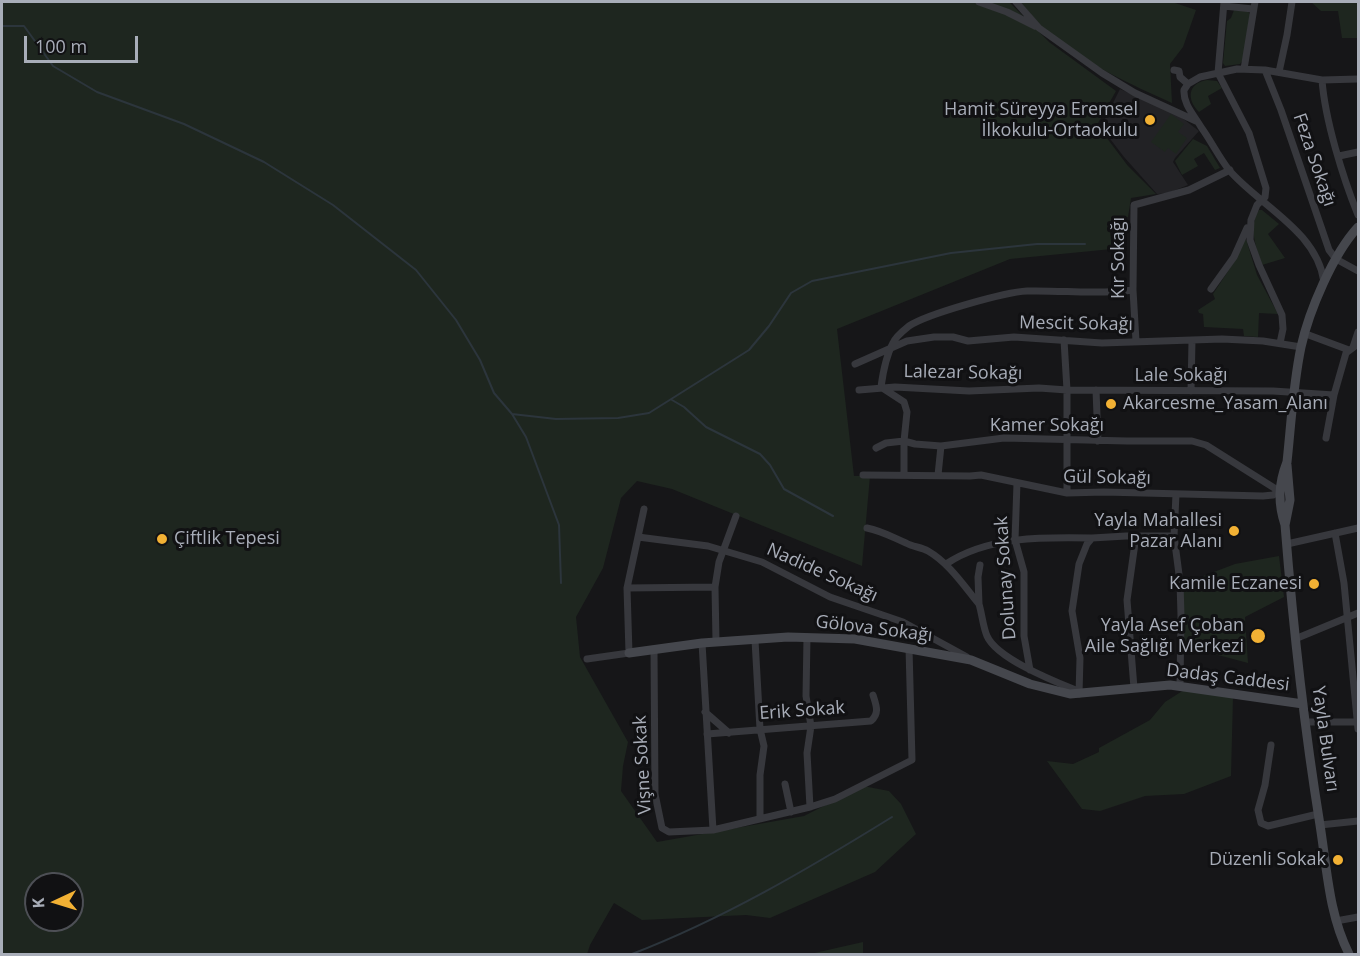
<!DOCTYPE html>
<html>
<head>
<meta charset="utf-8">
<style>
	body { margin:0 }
	#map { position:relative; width:1360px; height:956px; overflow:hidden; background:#161618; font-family:"Open Sans",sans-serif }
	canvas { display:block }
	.frame { position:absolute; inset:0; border:3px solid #a8adb8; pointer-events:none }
	.north { position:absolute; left:24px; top:872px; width:60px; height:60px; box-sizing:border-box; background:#111113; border:2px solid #4d4f55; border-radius:50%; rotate:266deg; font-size:16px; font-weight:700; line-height:24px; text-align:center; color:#a8adb8 }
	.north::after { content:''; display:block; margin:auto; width:21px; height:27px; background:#f2b134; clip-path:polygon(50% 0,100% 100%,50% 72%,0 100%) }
	.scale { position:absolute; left:24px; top:36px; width:114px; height:27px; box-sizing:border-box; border:3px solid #a8adb8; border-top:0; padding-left:8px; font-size:18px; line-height:21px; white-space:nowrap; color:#a8adb8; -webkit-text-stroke:4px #111113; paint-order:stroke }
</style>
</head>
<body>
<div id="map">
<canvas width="1360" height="956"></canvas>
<div class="frame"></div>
<div class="north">K</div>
<div class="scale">100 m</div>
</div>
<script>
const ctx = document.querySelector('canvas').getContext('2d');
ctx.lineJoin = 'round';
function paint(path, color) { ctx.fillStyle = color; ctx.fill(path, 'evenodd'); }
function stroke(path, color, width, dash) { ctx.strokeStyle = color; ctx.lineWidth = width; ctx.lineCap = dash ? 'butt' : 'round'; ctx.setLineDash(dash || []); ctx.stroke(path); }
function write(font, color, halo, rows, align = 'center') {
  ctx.font = font + ' "Open Sans",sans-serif'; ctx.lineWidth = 6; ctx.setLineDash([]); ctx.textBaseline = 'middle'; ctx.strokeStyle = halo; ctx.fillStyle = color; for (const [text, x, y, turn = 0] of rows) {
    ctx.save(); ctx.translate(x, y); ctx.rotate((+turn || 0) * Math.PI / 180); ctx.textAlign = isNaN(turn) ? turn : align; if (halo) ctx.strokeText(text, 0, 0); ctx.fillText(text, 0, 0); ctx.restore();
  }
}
const built = new Path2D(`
	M1120 89 1177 114 1199 131 1175 158 1173 162 1188 185 1168 193 1157 194 1124 157 1101 127Z`);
const green = new Path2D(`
	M2 2H1009L1049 42 1116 91 1097 125 1128 166 1156 194 1131 198 1128 217 1109 224 1112 249 1010 259 837 329 854 476H870L862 566 672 489 637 481 621 498 603 568 576 617 580 657 628 742 623 766 621 791 657 842 804 816 863 786 889 791 901 804 916 834 875 872 770 918 746 915 642 920 614 903 590 945 587 954H2ZM36 884H72V920H36Z
	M1020 2H1172L1196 10 1183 47 1170 64 1172 103C1132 85 1086 64 1052 36 1040 26 1030 13 1020 2Z
	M1311 2H1358V38H1342L1338 11H1321Z
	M1234 10 1248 11 1250 15 1243 60 1240 64 1225 66 1223 63 1227 21 1231 18Z
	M1207 80 1217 81 1222 88 1208 96 1211 104 1199 112C1186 99 1188 83 1207 80Z
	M1171 114 1184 124 1178 132 1187 138 1176 154 1168 148 1165 152 1151 142Z
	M1193 139 1207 146 1220 168 1215 170 1204 153 1194 159 1198 166 1182 175 1175 161Z
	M1259 210H1262L1279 224 1268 234 1285 258 1262 265C1256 247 1248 227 1259 210Z
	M1246 239 1257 275 1278 314 1259 313 1258 337 1244 336 1243 329 1204 327 1203 314 1199 313 1198 310 1215 299 1213 294 1234 262 1243 240Z
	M1279 556 1284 597 1245 617 1248 663 1184 646 1182 584 1235 564Z
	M1184 690 1233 697 1231 776 1184 794 1145 796 1100 811 1082 809 1047 761 1073 764 1099 752V748L1150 720 1165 702Z
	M863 942V954H810Z`);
const stream = new Path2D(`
	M2 26H24L53 66 97 92 184 124 264 162 333 205 416 270 456 320 480 360 494 393 512 414 526 437 559 525 561 583
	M672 400 684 407 706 427 760 454 770 465 784 489 833 516
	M512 414 556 419 618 418 649 413 749 350 769 326 791 293 812 281 951 253 1037 244H1085
	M632 954C723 919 808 869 892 817`);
const street = new Path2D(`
	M979 2 1007 12 1035 26
	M1016 2 1039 28 1102 73 1135 93 1196 121
	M1224 2 1218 73 1249 133 1266 188 1265 197 1257 205 1251 220 1250 240 1259 265 1282 315 1283 329 1280 343
	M1224 6 1253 9
	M1244 69 1255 2
	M1174 70 1179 71 1180 77 1188 84
	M1265 70 1281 110 1329 250 1336 259 1358 271
	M1279 72 1287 35 1292 2
	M1322 80C1325 120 1343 178 1358 215
	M1339 156 1358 152
	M1324 282C1317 231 1260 206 1229 170 1219 157 1211 141 1201 127 1194 115 1183 104 1184 90L1188 84 1200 77 1237 69 1265 70 1322 80 1358 79
	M1211 289 1234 257 1247 228
	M1306 334 1349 350
	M1064 340 1067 390V493
	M1136 341 1133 290 1134 205 1189 190 1230 170
	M1353 347 1358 332
	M855 364 907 341 934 337H953L968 341 1014 337 1102 343 1222 339 1263 341 1301 347
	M859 390 895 387 969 391 1039 388 1067 390 1273 391 1334 395
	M1096 390 1098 441
	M1191 391 1192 340
	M1326 438 1334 395 1346 353 1358 344
	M876 448 886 443 904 441 915 444 941 446 1004 438 1127 441H1192L1206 445 1279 491
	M863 475 970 476 981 475 1067 493 1104 492 1263 496 1273 495 1279 491
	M904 475V441L907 412 904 402 881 387C883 372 886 356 893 343 895 338 904 330 909 326 927 314 1005 292 1027 291 1064 290 1096 295 1133 290
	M938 475 941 446
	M1017 483 1015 540 1024 572V636L1030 670
	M1176 494 1174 536 1180 582 1181 616 1180 685
	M867 528C882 531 892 537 906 543 913 547 921 547 928 551 949 563 964 586 979 604L978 577 980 565
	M1335 533 1344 583 1358 729
	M638 537 708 546 762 562 830 597 903 622 967 657
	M1287 544 1358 528
	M946 564C988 536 1043 537 1092 538
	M627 588 715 587
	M979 604C982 614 983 627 987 636 997 659 1056 682 1078 691
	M807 637 806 696 811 726 807 753 810 807
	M1295 639 1358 613
	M755 640 760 729 764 746 760 775V819
	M716 642 715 587 719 562 736 516
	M702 643 713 830
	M654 649 655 794 662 828 669 832 713 830 810 807 835 799 912 760 909 648
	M587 659 629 653 627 588 644 509
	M1134 688 1127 600 1136 536
	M1079 694 1080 658 1072 611 1079 564 1087 544 1092 538 1126 536H1174
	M705 712 729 733
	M1305 722H1358
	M707 734 871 721C880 713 876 705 873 695
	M1271 745 1265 785 1258 810 1261 823 1268 826 1318 814
	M785 784 791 812
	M1320 825 1358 821
	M1336 921 1358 917`);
const secondary = new Path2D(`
	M1285 525 1290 500 1287 465
	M629 653 702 643 788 637 855 639 971 660 1030 684 1070 694 1170 685 1303 704
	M1349 954C1329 915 1327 869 1320 825 1304 726 1293 626 1285 525 1278 503 1278 485 1287 462 1291 425 1293 385 1301 347 1309 311 1333 254 1358 227`);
const markers = [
	[1150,120,6,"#f2b134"],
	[1111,404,6,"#f2b134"],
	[1234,531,6,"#f2b134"],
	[162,539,6,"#f2b134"],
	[1314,584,6,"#f2b134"],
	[1258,636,8,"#f2b134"],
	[1338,860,6,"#f2b134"]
];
const poiNames = [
	["Hamit Süreyya Eremsel",1138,110],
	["İlkokulu-Ortaokulu",1138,131],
	["Akarcesme_Yasam_Alanı",1123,404,"left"],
	["Yayla Mahallesi",1222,521],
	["Pazar Alanı",1222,542],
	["Çiftlik Tepesi",174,539,"left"],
	["Kamile Eczanesi",1302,584],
	["Yayla Asef Çoban",1244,626],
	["Aile Sağlığı Merkezi",1244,647],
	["Düzenli Sokak",1326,860]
];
const streetNames = [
	["Feza Sokağı",1314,160,71],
	["Kır Sokağı",1119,258,-90],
	["Mescit Sokağı",1076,324,1],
	["Lalezar Sokağı",963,373,1],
	["Lale Sokağı",1181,376],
	["Kamer Sokağı",1047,426],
	["Gül Sokağı",1107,478,1],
	["Nadide Sokağı",822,573,24],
	["Dolunay Sokak",1006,578,-94],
	["Gölova Sokağı",874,629,7],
	["Dadaş Caddesi",1228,678,7],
	["Erik Sokak",802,711,-4],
	["Yayla Bulvarı",1325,739,82],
	["Vişne Sokak",643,765,-93]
];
paint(built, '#222225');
paint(green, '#1e261f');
stroke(stream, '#2c353c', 2);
stroke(street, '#37383d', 7);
stroke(secondary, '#45474d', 9);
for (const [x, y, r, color] of markers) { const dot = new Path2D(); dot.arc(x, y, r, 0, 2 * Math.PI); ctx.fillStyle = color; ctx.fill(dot); stroke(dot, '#111113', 2); }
write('18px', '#a8adb8', '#111113', poiNames, 'right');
write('18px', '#a8adb8', '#111113', streetNames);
</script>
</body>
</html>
